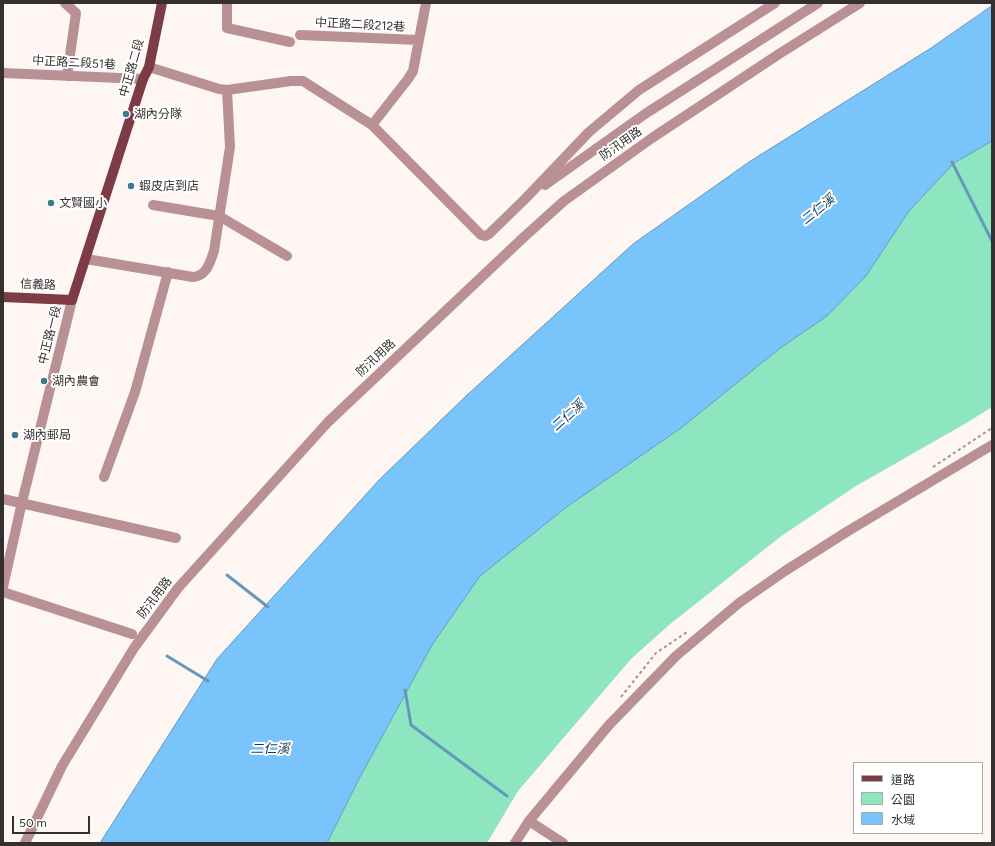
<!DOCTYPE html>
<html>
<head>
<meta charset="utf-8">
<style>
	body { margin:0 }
	#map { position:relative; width:995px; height:846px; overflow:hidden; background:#fef6f2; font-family:Figtree,"Noto Sans TC",sans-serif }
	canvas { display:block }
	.frame { position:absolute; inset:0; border:4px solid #33302f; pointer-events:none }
	.legend { position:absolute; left:853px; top:762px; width:130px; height:72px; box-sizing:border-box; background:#fff; border:1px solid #adacac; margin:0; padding:5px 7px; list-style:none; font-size:12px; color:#33302f }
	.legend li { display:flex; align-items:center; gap:8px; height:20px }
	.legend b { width:20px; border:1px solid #adacac }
	.scale { position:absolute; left:12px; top:816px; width:78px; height:18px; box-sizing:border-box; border:2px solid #33302f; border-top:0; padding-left:5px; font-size:12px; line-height:14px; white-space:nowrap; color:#33302f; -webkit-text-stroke:3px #fff; paint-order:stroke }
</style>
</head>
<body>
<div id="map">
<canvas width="995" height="846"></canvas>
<div class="frame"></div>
<ul class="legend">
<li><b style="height:5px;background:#7d3b45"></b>道路</li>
<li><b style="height:11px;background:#8de6c0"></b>公園</li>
<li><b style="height:11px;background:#7ac4fc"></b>水域</li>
</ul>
<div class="scale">50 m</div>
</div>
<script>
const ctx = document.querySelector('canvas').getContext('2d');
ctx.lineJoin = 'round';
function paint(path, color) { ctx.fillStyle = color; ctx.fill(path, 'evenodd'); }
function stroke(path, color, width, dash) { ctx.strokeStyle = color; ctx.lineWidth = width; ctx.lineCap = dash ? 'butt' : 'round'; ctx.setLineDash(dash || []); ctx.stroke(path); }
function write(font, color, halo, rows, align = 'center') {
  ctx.font = font + ' Figtree,"Noto Sans TC",sans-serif'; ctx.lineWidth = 4; ctx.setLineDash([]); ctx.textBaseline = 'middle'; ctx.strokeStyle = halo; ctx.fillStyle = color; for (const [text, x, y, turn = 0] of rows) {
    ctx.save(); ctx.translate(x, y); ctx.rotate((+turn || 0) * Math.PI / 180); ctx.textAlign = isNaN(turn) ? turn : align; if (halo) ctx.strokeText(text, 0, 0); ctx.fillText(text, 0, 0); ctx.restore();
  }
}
const green = new Path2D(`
	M992 141V407L968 422 856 486 780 537 669 625 631 659 518 791 487 843H327L360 777 432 645 480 576 568 506 681 428 779 349 827 316 866 276 909 211 954 163Z`);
const water = new Path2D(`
	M992 6V141L954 163 909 211 866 276 827 316 779 349 681 428 568 506 480 576 432 645 360 777 327 843H100L217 659 379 480 466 396 633 244 749 162 931 48Z`);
const stream = new Path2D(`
	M952 162 992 241
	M227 575 268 607
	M167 656 208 681
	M405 690 411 725 507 796`);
const path = new Path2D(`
	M933 467 992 428
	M621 697 656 653 687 632`);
const minor = new Path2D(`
	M65 3 76 13 67 76
	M227 3V28L290 42
	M300 35 419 40
	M149 67 219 89 227 90 291 81H303L372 125 481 235 485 236 489 234 525 199 589 132 639 90 775 3
	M3 73 143 79
	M372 125 408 79 413 71 426 3
	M545 185 645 114 818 3
	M153 205 219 216 287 256
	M86 259 193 277C207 276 210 262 214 251L230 147 227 90
	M104 477 135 392 168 272
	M3 499 176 538
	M3 587 22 502 72 300
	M3 592 132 634
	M529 821 563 843
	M25 843 62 766 134 648 178 588 328 422 524 237 564 201 652 138 779 54 860 3
	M515 843 529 821 609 725 676 656 739 603 785 571 848 531 992 445`);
const major = new Path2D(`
	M3 297 72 300 143 79 149 67 162 3`);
const markers = [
	[126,114,4,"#3c798f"],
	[131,186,4,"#3c798f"],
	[51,203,4,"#3c798f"],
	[44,381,4,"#3c798f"],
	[15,435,4,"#3c798f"]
];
const streetNames = [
	["中正路二段212巷",360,25,3],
	["中正路二段51巷",74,63,3],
	["中正路二段",132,68,-74],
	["防汛用路",621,144,-35],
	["信義路",38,285,2],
	["中正路一段",50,335,-76],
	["防汛用路",376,358,-43],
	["防汛用路",155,598,-53]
];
const poiNames = [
	["湖內分隊",134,114],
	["蝦皮店到店",139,186],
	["文賢國小",59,203],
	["湖內農會",52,381],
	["湖內郵局",23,435]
];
const waterNames = [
	["二仁溪",818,210,-39],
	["二仁溪",568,416,-42],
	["二仁溪",270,749]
];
paint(green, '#8de6c0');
paint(water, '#7ac4fc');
stroke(water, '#6598be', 1);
stroke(stream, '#6598be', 3);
stroke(path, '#9b9593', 2, [3, 3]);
stroke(minor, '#b99094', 10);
stroke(major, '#7d3b45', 10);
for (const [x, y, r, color] of markers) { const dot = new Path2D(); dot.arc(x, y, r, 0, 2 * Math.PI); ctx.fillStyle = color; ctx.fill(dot); stroke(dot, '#fff', 1.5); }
write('12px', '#33302f', '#fff', streetNames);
write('12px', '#33302f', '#fff', poiNames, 'left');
write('italic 13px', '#18384f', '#fff', waterNames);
</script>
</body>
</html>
